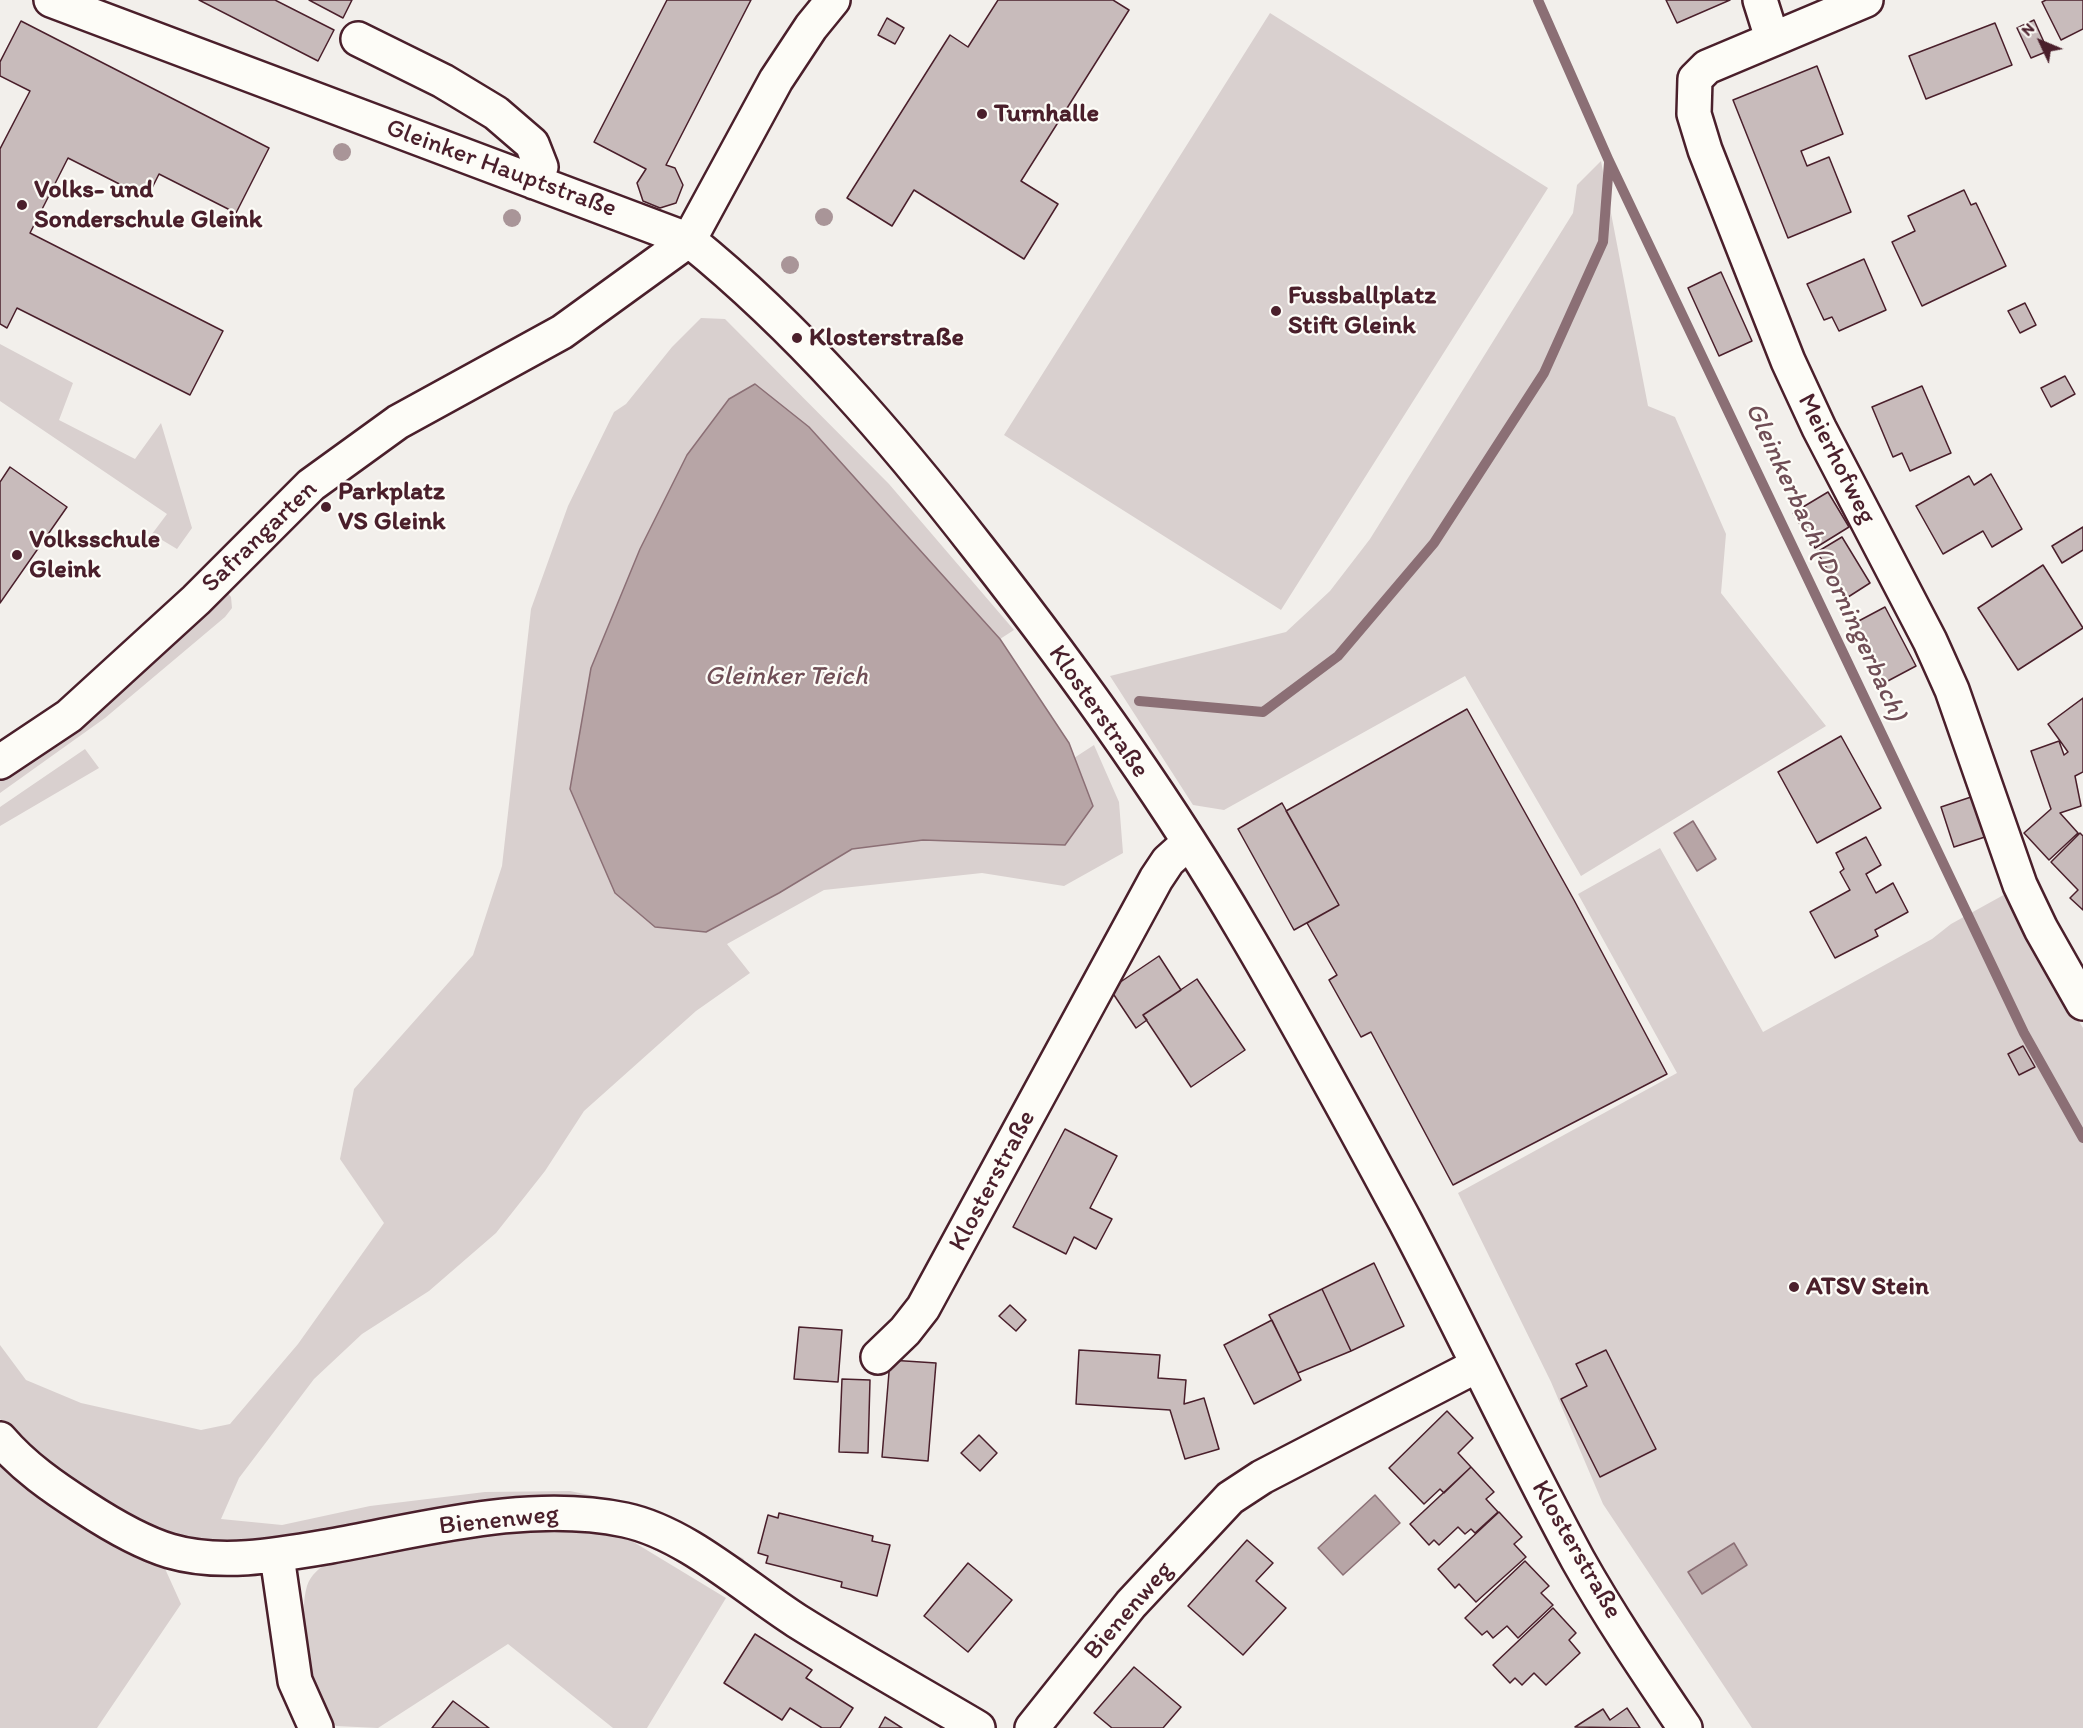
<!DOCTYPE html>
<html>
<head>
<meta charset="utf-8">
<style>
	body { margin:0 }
	#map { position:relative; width:2083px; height:1728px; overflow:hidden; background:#f2efeb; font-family:Itim,sans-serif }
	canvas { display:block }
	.north { position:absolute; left:2011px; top:12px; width:60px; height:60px; -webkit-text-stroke:4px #fdfcf7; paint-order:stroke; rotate:314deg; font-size:16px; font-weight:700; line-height:24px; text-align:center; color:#4a1f2b }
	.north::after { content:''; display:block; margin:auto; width:21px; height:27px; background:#4a1f2b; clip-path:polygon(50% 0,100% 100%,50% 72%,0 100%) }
</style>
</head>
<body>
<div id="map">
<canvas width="2083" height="1728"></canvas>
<div class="north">N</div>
</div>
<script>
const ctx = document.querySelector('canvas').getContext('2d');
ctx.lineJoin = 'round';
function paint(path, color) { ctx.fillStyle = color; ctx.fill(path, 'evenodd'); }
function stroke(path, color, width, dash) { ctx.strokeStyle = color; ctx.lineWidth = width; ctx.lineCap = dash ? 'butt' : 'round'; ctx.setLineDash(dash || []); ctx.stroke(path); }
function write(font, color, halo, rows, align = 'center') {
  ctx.font = font + ' Itim,sans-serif'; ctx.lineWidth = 4.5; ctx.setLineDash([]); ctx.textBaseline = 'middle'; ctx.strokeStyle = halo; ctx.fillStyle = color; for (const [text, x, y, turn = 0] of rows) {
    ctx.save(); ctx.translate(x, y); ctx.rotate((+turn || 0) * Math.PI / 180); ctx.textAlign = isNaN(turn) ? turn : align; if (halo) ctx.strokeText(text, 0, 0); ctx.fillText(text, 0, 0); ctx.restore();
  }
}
const green = new Path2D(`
	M1270 13 1548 188 1281 610 1004 435Z
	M1601 161 1648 406 1675 417 1726 534 1721 593 1826 726 1581 876 1465 676 1224 810 1193 805 1110 676 1286 632 1330 591 1370 539 1573 213 1577 185Z
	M701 318 725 319 889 484 1014 630 1000 639 809 427 729 399 687 455 640 549 779 893 852 849 923 840 1064 845 1093 806 1074 758 1094 745 1119 802 1123 853 1064 886 982 873 824 890 727 944 750 973 696 1011 584 1111 545 1171 496 1233 429 1291 362 1334 314 1379 239 1478 221 1519 282 1525 370 1506 485 1492 570 1491 638 1505 666 1517 744 1559 740 1569 648 1518 233 1546 162 1535 94 1496 41 1458 0 1419V1345L26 1380 81 1403 201 1430 230 1424 298 1344 384 1223 340 1159 354 1089 473 955 502 866 531 609 568 506 614 412 626 404 672 347Z
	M0 344 73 383 59 420 135 459 161 423 192 528 177 549 152 534 167 514 0 401Z
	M225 589 231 597 232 608 225 617 105 718 0 793V781L15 772Z
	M85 749 99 768 0 826V807Z
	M1660 848 1763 1032 1932 939 1951 924 2009 892 2039 955 2083 1028V1728H1752L1603 1504 1551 1382 1458 1193 1677 1073 1578 894Z
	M0 1460 162 1562 181 1604 97 1728H0Z
	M527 1523 617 1532 726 1598 647 1728H613L508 1644 378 1728 336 1726C330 1719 322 1712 318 1704 305 1680 299 1612 307 1586 311 1574 319 1569 328 1562Z`);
const water = new Path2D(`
	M755 384 809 427 1000 639 1069 743 1093 806 1065 845 923 840 852 849 779 893 706 932 655 927 615 893 570 789 591 668 640 549 687 455 729 399Z
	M1693 821 1716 859 1697 871 1674 833Z
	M1375 1495 1400 1523 1343 1575 1318 1548Z
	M1734 1543 1747 1565 1702 1594 1688 1572Z`);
const stream = new Path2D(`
	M1538 0 1609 161 2024 1033 2083 1138
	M1139 701 1263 712 1338 656 1434 543 1544 373 1603 242 1609 163`);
const building = new Path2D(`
	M199 0H275L334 30 318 61Z
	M309 0H352L343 18Z
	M667 0H751L666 165 675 168 683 185 676 203 660 208 643 201 637 183 646 169 594 142Z
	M998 0H1113L1129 10 1021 181 1058 204 1024 259 914 190 892 226 847 198 950 35 968 47Z
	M1666 0H1730L1677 23Z
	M2046 0H2083V29L2061 40 2042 2Z
	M887 18 904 28 895 44 878 35Z
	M2034 20 2048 51 2031 58 2017 28Z
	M21 21 269 148 236 213 159 174 147 198 68 158 30 233 223 331 190 395 17 308 7 328 0 324V149L30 91 0 76V62Z
	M1995 23 2012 65 1926 99 1909 56Z
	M1817 66 1843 134 1801 151 1807 166 1829 157 1851 212 1788 238 1733 100Z
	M1964 190 1971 205 1976 203 2006 266 1922 306 1892 242 1915 231 1908 216Z
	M1864 259 1886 310 1839 331 1832 317 1824 320 1807 284Z
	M1721 272 1752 341 1719 356 1688 288Z
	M2025 303 2036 325 2020 333 2008 311Z
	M2065 376 2075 394 2051 407 2041 388Z
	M1922 386 1951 453 1910 471 1902 453 1893 457 1872 407Z
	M10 467 67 507 0 603V482Z
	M1991 474 2022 529 1992 547 1983 531 1943 554 1916 506 1969 476 1974 485Z
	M1828 492 1849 527 1815 548 1793 513Z
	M2083 527V550L2062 563 2052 546Z
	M1842 537 1870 583 1845 599 1817 552Z
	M2043 565 2083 628 2018 670 1978 608Z
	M1885 607 1916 666 1884 683 1853 624Z
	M2083 698V772L2075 776 2081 806 2060 813 2078 833 2049 860 2024 833 2051 809 2031 751 2059 741 2064 755 2068 752 2048 724Z
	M1467 709 1574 900 1667 1074 1453 1185 1371 1032 1361 1037 1329 980 1337 975 1307 923 1339 905 1286 811Z
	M1841 736 1881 808 1817 843 1778 772Z
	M1974 796 1988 836 1954 847 1941 807Z
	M1282 803 1339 905 1294 930 1238 829Z
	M2080 833 2083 836V910L2070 898 2078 890 2051 862Z
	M1866 837 1881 865 1866 874 1876 893 1893 883 1908 912 1875 930 1878 936 1835 958 1810 912 1850 890 1840 872 1844 869 1836 853Z
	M1159 956 1181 990 1143 1015 1147 1020 1136 1028 1110 989Z
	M1197 979 1245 1050 1191 1087 1143 1015Z
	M2023 1046 2035 1067 2019 1075 2008 1054Z
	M1065 1129 1117 1156 1090 1208 1112 1219 1096 1249 1074 1237 1066 1254 1013 1227Z
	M1374 1263 1404 1326 1351 1351 1322 1289Z
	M1322 1289 1351 1351 1298 1373 1269 1315Z
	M1010 1305 1026 1320 1016 1331 999 1316Z
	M1272 1320 1301 1380 1254 1404 1224 1345Z
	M799 1327 842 1330 838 1382 794 1379Z
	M1079 1350 1160 1355 1158 1378 1186 1380 1184 1404 1204 1398 1219 1449 1185 1459 1170 1410 1076 1404Z
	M1606 1350 1656 1449 1600 1477 1561 1399 1587 1386 1576 1364Z
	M890 1360 936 1363 928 1461 882 1457Z
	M842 1379 870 1380 868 1453 839 1452Z
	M1447 1411 1473 1438 1458 1453 1471 1467 1444 1493 1440 1489 1424 1504 1389 1468Z
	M979 1435 997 1453 980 1471 961 1453Z
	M1471 1467 1494 1492 1486 1499 1498 1512 1475 1533 1471 1529 1465 1534 1458 1527 1439 1545 1434 1540 1429 1545 1410 1524Z
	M1499 1512 1522 1537 1514 1544 1526 1557 1476 1602 1459 1584 1455 1588 1438 1569Z
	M779 1513 873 1536 872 1541 890 1545 877 1596 841 1587 842 1582 766 1563 768 1556 758 1553 768 1515 778 1518Z
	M1247 1540 1273 1563 1256 1581 1286 1608 1243 1655 1188 1606Z
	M1525 1561 1549 1586 1541 1593 1553 1605 1518 1638 1507 1626 1493 1638 1487 1631 1482 1635 1465 1618Z
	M968 1563 1012 1600 968 1652 924 1616Z
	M1553 1608 1576 1633 1569 1640 1580 1653 1546 1685 1534 1673 1522 1685 1515 1678 1510 1683 1493 1665Z
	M755 1634 812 1670 806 1678 853 1708 840 1728H822L790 1708 782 1720 724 1683Z
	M1134 1667 1181 1707 1163 1728H1112L1094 1713Z
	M453 1701 489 1728H432Z
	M1627 1708 1640 1728 1575 1727 1603 1709 1610 1720Z
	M885 1717 902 1728H879Z`);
const minor = new Path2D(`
	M51 0 689 240C800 330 892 437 979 549 1074 670 1165 796 1242 928 1299 1024 1352 1123 1405 1221 1464 1333 1517 1448 1578 1560 1610 1617 1648 1673 1685 1728
	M1760 0 1772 38
	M1866 0 1707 67 1695 79 1694 114 1705 150 1788 361 1819 428 1930 641 1952 690 2020 885 2041 929 2083 1003
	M358 39 443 81 496 113 532 144 541 167 534 182
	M0 762 69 716 196 600 311 485 398 422 562 332 689 240 776 80 811 27 833 0
	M878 1357 905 1331 923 1308 1156 879 1168 861 1188 843
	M0 1439C24 1467 53 1487 84 1507 110 1524 140 1542 170 1551 221 1566 279 1555 331 1546 426 1529 528 1500 625 1520 686 1533 744 1587 797 1621 856 1658 917 1692 978 1728
	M277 1556 295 1681 316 1728
	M1032 1728 1131 1604 1230 1498 1262 1477 1478 1365`);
const trees = [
	[342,152],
	[824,217],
	[512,218],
	[790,265]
];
const markers = [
	[982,114,6,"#4a1f2b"],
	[22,205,6,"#4a1f2b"],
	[1276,311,6,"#4a1f2b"],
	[797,338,6,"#4a1f2b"],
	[326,507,6,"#4a1f2b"],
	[17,555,6,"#4a1f2b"],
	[1794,1287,6,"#4a1f2b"]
];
const poiNames = [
	["Turnhalle",994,114],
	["Volks- und",34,190],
	["Sonderschule Gleink",34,220],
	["Fussballplatz",1288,296],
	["Stift Gleink",1288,326],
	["Klosterstraße",809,338],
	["Parkplatz",338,492],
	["VS Gleink",338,522],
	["Volksschule",29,540],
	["Gleink",29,570],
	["ATSV Stein",1806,1287]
];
const streetNames = [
	["Gleinker Hauptstraße",501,169,20],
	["Meierhofweg",1836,459,63],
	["Safrangarten",260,537,-44],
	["Klosterstraße",1098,712,55],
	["Klosterstraße",993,1181,-62],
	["Bienenweg",499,1521,-6],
	["Klosterstraße",1576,1550,60],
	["Bienenweg",1129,1611,-49]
];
const waterNames = [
	["Gleinkerbach (Dorningerbach)",1825,562,65],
	["Gleinker Teich",786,677]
];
paint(green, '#d9d0cf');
paint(water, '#b7a5a6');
stroke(water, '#8b6f75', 1.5);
stroke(stream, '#8b6f75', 10);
paint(building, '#c8bbbb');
stroke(building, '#4a1f2b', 1.5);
stroke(minor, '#4a1f2b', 38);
stroke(minor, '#fdfcf7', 33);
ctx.fillStyle = '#a99598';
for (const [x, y] of trees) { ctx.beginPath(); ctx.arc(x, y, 9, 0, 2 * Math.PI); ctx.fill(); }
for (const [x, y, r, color] of markers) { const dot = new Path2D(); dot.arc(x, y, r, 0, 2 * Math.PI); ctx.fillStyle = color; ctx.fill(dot); stroke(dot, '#fdfcf7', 2); }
write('bold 26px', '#4a1f2b', '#fdfcf7', poiNames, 'left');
write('26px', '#4a1f2b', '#fdfcf7', streetNames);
write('italic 27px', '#704e56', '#fdfcf7', waterNames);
</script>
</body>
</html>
